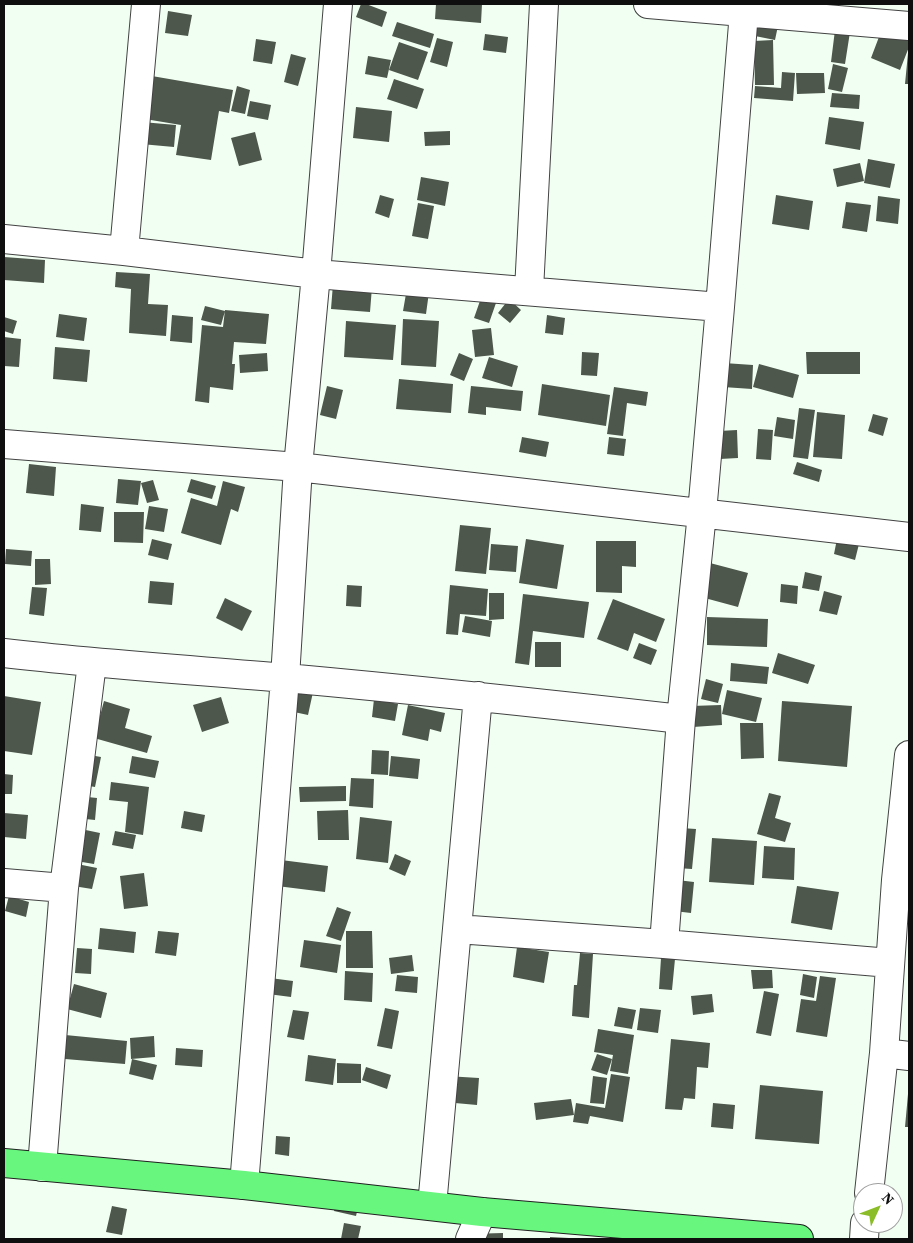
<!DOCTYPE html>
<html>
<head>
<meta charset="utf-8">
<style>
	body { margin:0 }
	#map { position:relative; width:913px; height:1243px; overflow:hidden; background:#f1fff3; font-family:"Source Serif 4",serif }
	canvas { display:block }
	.frame { position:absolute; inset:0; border:5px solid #0f0f0f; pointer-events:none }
	.north { position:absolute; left:853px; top:1183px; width:50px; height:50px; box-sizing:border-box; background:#fff; border:1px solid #9f9f9f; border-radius:50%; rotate:47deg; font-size:14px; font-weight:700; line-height:20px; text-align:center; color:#0f0f0f }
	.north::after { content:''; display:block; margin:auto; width:18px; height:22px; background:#8abd28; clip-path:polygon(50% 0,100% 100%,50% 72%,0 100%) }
</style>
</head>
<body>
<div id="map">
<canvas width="913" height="1243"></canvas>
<div class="frame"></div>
<div class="north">N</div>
</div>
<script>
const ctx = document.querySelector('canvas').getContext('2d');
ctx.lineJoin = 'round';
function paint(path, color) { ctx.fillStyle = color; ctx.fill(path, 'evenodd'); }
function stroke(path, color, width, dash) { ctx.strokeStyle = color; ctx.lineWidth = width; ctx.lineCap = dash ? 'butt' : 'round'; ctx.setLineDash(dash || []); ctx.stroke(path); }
const building = new Path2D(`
	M361 4H366L387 12 382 27 356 17Z
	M436 4H482L481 23 435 19Z
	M168 11 192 15 188 36 165 33Z
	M759 17 779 21 775 40 755 36Z
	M397 22 434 34 430 48 392 36Z
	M882 29 909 40V47L900 70 871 58Z
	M835 30 850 32 845 64 831 62Z
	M485 34 508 37 506 53 483 50Z
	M437 38 453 42 447 67 430 62Z
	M256 39 276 42 272 64 253 61Z
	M773 40 774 85H755L754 41Z
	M399 42 428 52 418 80 389 70Z
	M908 53H909V84H905Z
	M291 54 306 58 298 86 284 82Z
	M368 56 391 60 387 78 365 74Z
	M833 64 848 68 842 92 828 89Z
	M782 72 795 73 793 101 754 98 755 86 781 88Z
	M796 73H824L825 93 797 94Z
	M146 75 233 90 229 113 219 111 211 160 176 155 181 125 139 118Z
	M394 79 424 89 417 109 387 99Z
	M237 86 250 90 245 114 231 111Z
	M832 93 860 95 859 109 830 107Z
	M250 101 271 105 268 120 247 116Z
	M356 107 392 111 389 142 353 138Z
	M829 117 864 122 860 150 825 144Z
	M142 122 176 125 174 147 141 144Z
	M450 131V145L425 146 424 132Z
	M255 132 262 160 239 166 231 138Z
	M868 159 895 164 890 188 864 183Z
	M860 163 864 181 837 187 833 169Z
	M421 177 449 182 445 206 417 200Z
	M380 195 394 199 389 218 375 213Z
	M776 195 813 201 809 230 772 224Z
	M878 196 900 199 898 224 876 221Z
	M846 202 871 205 867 232 842 228Z
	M418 203 434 206 428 239 412 236Z
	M4 257 45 260 44 283 4 280Z
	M116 272 150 274 148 304 168 305 166 336 129 333 131 289 115 287Z
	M333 284 372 287 370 312 331 309Z
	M407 288 429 292 426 314 403 311Z
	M481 298 496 303 489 323 474 318Z
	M509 299 521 310 510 323 498 313Z
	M205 306 225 311 221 325 201 320Z
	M225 310 269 314 266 344 234 342 232 364H235L233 390 210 387 209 403 195 401 202 325 223 327Z
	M59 314 87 318 84 341 56 337Z
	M172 315 193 317 192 343 170 341Z
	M547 315 565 318 563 335 545 333Z
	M4 317 17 321 13 334 4 331Z
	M403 319 439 321 436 367 401 365Z
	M346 321 396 325 393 360 344 357Z
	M491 328 494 355 475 357 472 330Z
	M4 337 21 339 19 367 4 366Z
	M55 347 90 350 87 382 53 379Z
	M582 352 599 353 597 376 581 375Z
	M806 352H860V374H807Z
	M267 353 268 371 240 373 239 355Z
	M459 353 473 359 464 381 450 375Z
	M489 357 518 366 512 387 482 378Z
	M724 363 753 365 752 389 723 387Z
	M759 364 799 375 793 398 753 387Z
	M399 379 453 384 451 413 396 409Z
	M542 384 610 395 606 426 538 415Z
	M327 386 343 390 336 419 320 415Z
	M471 386 523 391 521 411 486 407V415L468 413Z
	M614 387 648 392 646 406 627 403 623 436 607 434Z
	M799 408 815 410 808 459 793 457Z
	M817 412 845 415 842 459 813 457Z
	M873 414 888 418 883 436 868 431Z
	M777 417 795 420 793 439 774 436Z
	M758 429 773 430 771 460 756 459Z
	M737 430 738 458 720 459 719 431Z
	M522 437 549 442 546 457 519 452Z
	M609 437 626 439 624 456 607 454Z
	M797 462 822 470 819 482 793 474Z
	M29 464 56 467 54 496 26 493Z
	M118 479 141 481 138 505 116 503Z
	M191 479 216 486 212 499 187 492Z
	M153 480 159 500 147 503 141 483Z
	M223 481 245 487 238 512 231 509 221 545 181 533 191 498 217 506Z
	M81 504 104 507 101 532 79 530Z
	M149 506 168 509 164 532 145 529Z
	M114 512H144L143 543 114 542Z
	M460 525 491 528 486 574 455 571Z
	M152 539 172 544 168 560 148 555Z
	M526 539 564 545 557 589 519 583Z
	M837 539 859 544 855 560 834 554Z
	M596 541H636V567L622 566V593L596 592Z
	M491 544 518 546 516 572 489 570Z
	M6 549 32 551 31 566 5 564Z
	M35 559H50L51 584 35 585Z
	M710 563 748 573 738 607 701 597Z
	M805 572 822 576 819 591 802 588Z
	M150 581 174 583 172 605 148 603Z
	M781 584 798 586 797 604 780 602Z
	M347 585 362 586 361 607 346 606Z
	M450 585 488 589 486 616 460 614 458 635 446 634Z
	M32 587 47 588 44 616 29 614Z
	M824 591 842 596 837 615 819 611Z
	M489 593H504V619L489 620Z
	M523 594 589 602 584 638 533 631 529 665 515 663Z
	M225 598 252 611 242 631 216 618Z
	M613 599 665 619 656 642 634 633 628 651 597 639Z
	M465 616 492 621 490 637 462 632Z
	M707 617 768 619 767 647 707 645Z
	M535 642H561V667H535Z
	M639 643 657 650 651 665 633 658Z
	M778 653 815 665 808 684 772 673Z
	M731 663 769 667 767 684 730 681Z
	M286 678 315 683 308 715 280 709Z
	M706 679 723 684 718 703 701 699Z
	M727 690 762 698 756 722 722 714Z
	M4 696 41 702 32 755 4 751Z
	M221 697 229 723 202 732 193 705Z
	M374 699 398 704 395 721 372 717Z
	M104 701 130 709 125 728 152 736 147 753 94 738Z
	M782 701 852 706 847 767 778 761Z
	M408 705 445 713 441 732 430 729 428 741 402 735Z
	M721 705 722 725 693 727 691 706Z
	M740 723H763L764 758 741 759Z
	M372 750 389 751 388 775 371 774Z
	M84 754 101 757 95 787 78 784Z
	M132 756 159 761 155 778 129 773Z
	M391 756 420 759 418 779 389 776Z
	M4 774 13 775 12 794H4Z
	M351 778 374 779 373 808 349 806Z
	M111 782 149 787 143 835 125 832 128 802 109 800Z
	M346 786V801L300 802 299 787Z
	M769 793 781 796 775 818 791 823 785 842 757 834Z
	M78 796 97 798 95 820 76 818Z
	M348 810 349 840H318L317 811Z
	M184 811 205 815 202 832 181 828Z
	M4 813 28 815 26 839 4 837Z
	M360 817 392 821 388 863 356 859Z
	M76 828 100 833 94 864 70 860Z
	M681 828 696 829 692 869 677 868Z
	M115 831 136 835 133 849 112 845Z
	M712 838 757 841 754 885 709 882Z
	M764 846 795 848 794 880 762 878Z
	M395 854 411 861 405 876 389 869Z
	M281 860 328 866 325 892 277 886Z
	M72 863 97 868 92 889 67 885Z
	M144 873 148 906 124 909 120 876Z
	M677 880 694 882 691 913 674 911Z
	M797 886 839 892 832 930 791 923Z
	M9 896 29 902 26 917 5 911Z
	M337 907 351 912 341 941 326 936Z
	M100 928 136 932 134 953 98 949Z
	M158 931 179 933 176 956 155 953Z
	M346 931H372L373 968H346Z
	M304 940 341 945 337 973 300 967Z
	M517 947 549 952 544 983 513 977Z
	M77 948 92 949 91 974 75 973Z
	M580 953 593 954 589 1018 572 1016 574 985H577Z
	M412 955 414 971 391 974 389 958Z
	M661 958 675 959 672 990 659 989Z
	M751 970H772L773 988 753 989Z
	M345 971 373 973 372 1002 344 1000Z
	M803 974 817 977 814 998 800 995Z
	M397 975 418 977 417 993 395 991Z
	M820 976 836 978 827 1037 796 1032 801 999 816 1001Z
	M270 978 293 981 291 997 268 994Z
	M74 984 107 993 101 1018 67 1009Z
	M764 991 779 994 771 1036 756 1033Z
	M712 994 714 1012 693 1015 691 996Z
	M618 1007 636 1010 632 1029 614 1026Z
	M385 1008 399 1011 392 1049 377 1046Z
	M640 1008 661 1010 658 1033 637 1030Z
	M293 1010 309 1012 304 1040 287 1037Z
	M598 1029 634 1035 628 1074 610 1071 613 1055 594 1052Z
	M55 1034 127 1041 125 1064 53 1058Z
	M154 1036 155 1057 131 1059 130 1038Z
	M671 1039 710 1043 708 1068 697 1067 695 1099 684 1098 682 1110 665 1109Z
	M176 1048 203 1050 202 1067 175 1065Z
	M597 1054 612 1059 607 1075 591 1070Z
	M308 1055 336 1059 333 1085 305 1081Z
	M132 1059 157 1065 153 1080 129 1074Z
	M337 1063 361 1064V1083H337Z
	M366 1067 391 1075 387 1089 362 1080Z
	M611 1074 630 1077 623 1122 590 1116 588 1124 573 1122 576 1103 605 1108Z
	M446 1076 479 1078 477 1105 444 1102Z
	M593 1076 607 1078 604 1104 590 1103Z
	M760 1085 823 1091 819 1144 755 1139Z
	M908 1094H909V1127H905Z
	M571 1099 574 1115 536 1120 534 1103Z
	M713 1103 735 1105 733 1129 711 1127Z
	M276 1136 290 1137 289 1156 275 1154Z
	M337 1194 360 1199 356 1216 334 1211Z
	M112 1206 127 1209 122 1235 106 1232Z
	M344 1223 361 1226 358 1239H341Z
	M503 1233V1239H468V1234Z
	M550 1237 569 1238V1239H550Z`);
const minor = new Path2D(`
	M648 4 909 26
	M4 239 124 251 316 274 720 307
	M124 251 146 4
	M529 290 544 4
	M4 444 298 467 909 537
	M4 653C98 664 192 670 286 678 418 690 549 704 681 719
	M4 883 64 888
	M457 929 664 944 890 963
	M664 944 681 719 702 513 720 307 744 12
	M884 1053 909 1056
	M42 1167 64 888 92 663
	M244 1185 285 678 298 467 316 274 338 4
	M869 1193 884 1053 896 880 909 755
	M432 1206 478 696
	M470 1239 482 1212
	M864 1239 865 1223`);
const major = new Path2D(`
	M4 1163 244 1185 482 1212 799 1239`);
paint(building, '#4e574b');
stroke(minor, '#424242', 30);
stroke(major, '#202020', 30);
stroke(minor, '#fff', 28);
stroke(major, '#69f67f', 28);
</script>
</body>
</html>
